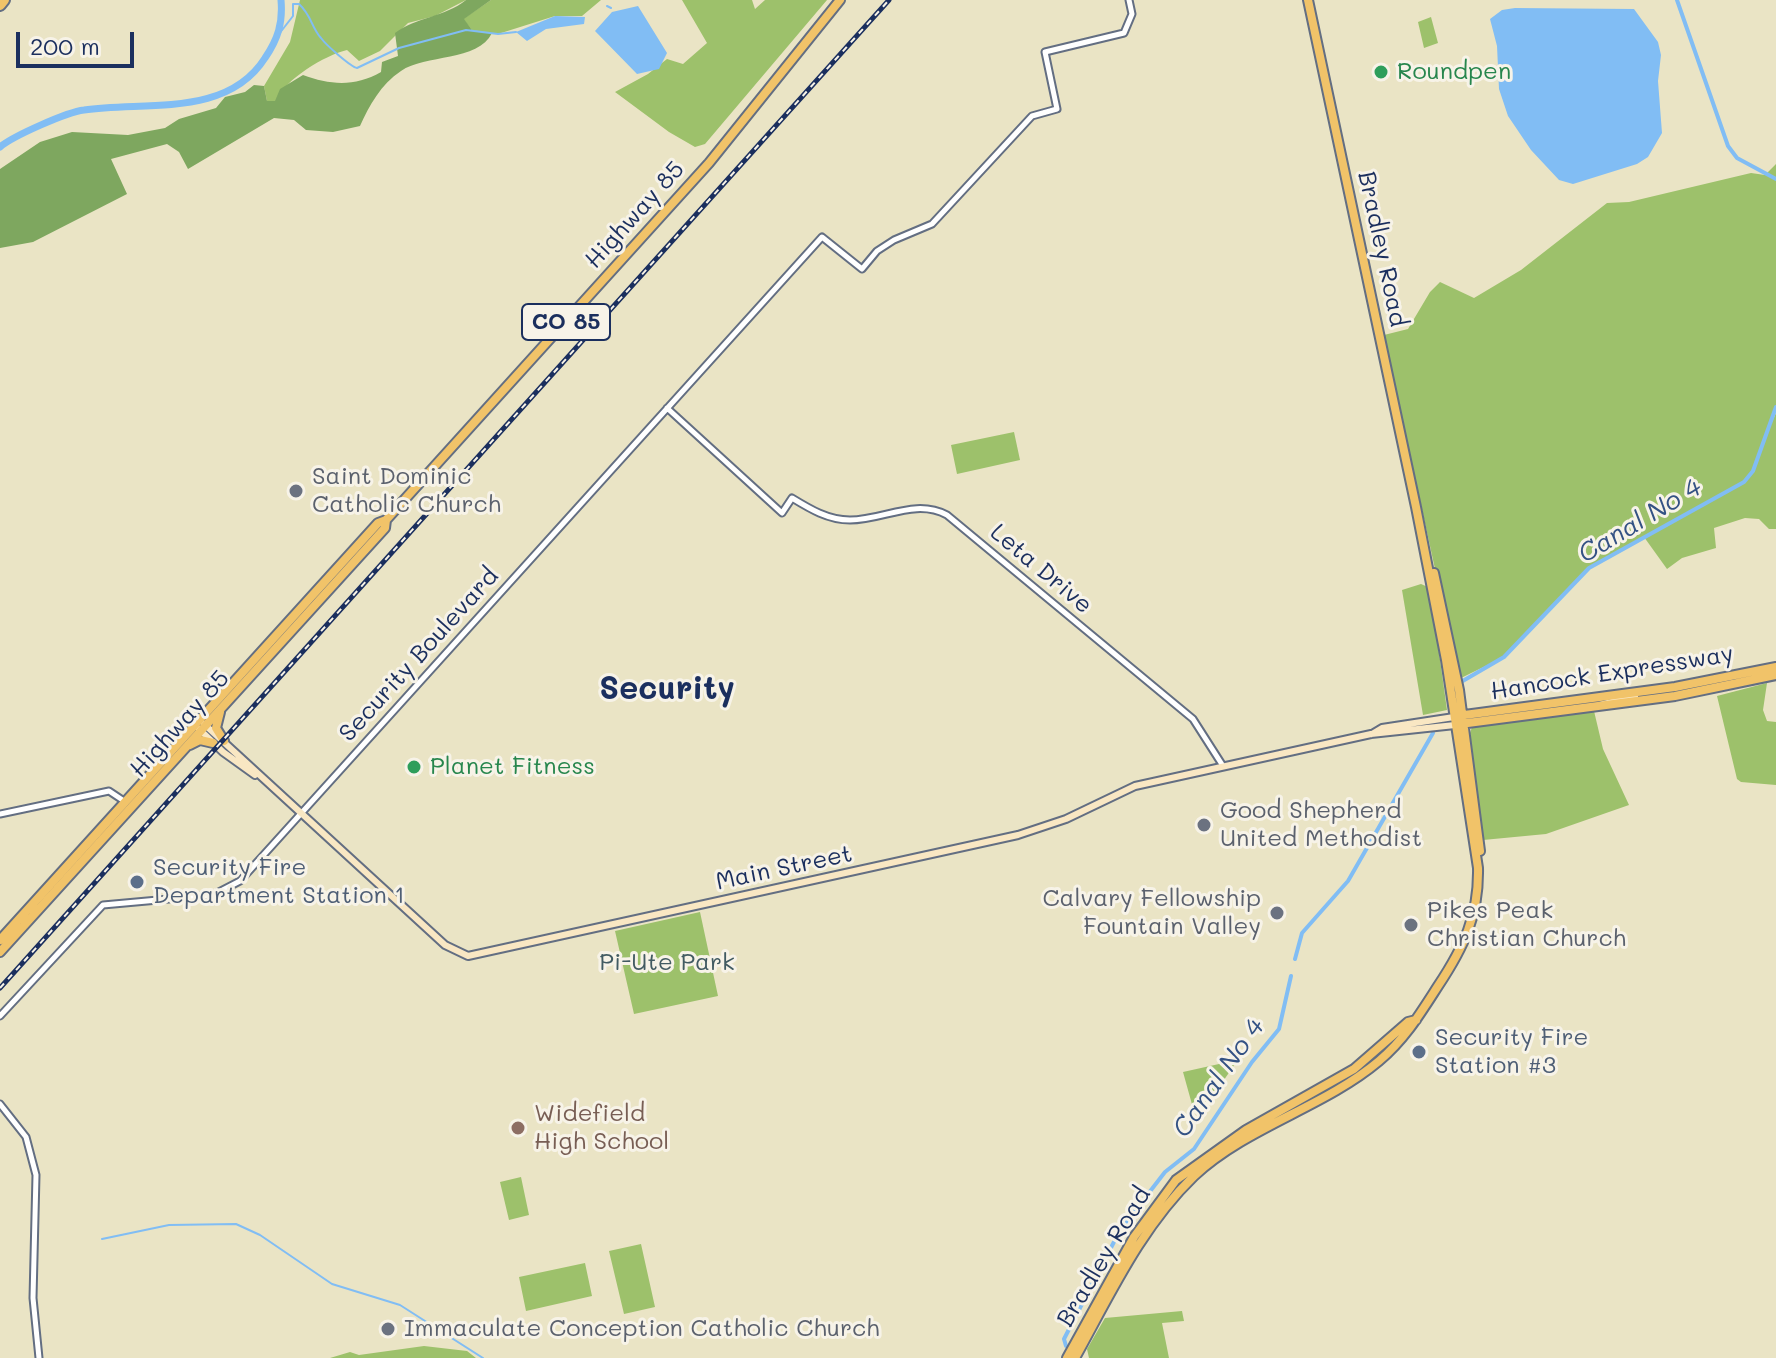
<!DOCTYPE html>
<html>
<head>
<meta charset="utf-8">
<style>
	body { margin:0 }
	#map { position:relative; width:1776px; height:1358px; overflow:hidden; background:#eae4c5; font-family:Mali,sans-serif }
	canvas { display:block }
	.scale { position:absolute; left:16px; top:32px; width:118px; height:36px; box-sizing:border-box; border:4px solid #1b2f5e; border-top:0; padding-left:10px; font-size:24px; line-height:28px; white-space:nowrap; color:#1b2f5e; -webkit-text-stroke:6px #f7f3e8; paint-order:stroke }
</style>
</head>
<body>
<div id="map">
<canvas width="1776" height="1358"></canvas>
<div class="scale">200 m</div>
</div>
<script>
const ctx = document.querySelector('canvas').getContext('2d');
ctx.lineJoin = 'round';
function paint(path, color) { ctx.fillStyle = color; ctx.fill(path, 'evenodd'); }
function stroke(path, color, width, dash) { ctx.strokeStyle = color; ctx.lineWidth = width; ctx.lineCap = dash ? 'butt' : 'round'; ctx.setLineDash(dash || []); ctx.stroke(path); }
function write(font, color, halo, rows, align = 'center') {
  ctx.font = font + ' Mali,sans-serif'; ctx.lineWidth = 6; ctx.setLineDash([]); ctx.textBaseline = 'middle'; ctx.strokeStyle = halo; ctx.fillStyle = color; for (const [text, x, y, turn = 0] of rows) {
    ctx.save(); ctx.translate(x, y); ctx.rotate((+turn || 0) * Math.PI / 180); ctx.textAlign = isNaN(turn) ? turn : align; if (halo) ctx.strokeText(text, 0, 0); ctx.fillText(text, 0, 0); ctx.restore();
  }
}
const green = new Path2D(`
	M300 0H466L435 16 408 23 380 51 359 61 347 50C325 55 284 80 276 101H267L264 86 290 42Z
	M491 0H601L582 16H555L498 34 472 30 463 19Z
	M682 0H752L755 9 765 0H827L705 144 695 147 669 132 615 92 648 74 667 59 683 64 707 43Z
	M1431 17 1438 43 1424 48 1418 22Z
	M1776 164V407L1766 435 1776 413V529H1769L1759 519 1745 518 1714 528 1716 548 1682 558 1667 569 1644 537 1589 568 1504 657 1459 679 1384 335 1408 329 1430 292 1440 282 1474 298 1521 270 1607 203 1629 202 1751 173 1765 175Z
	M1014 432 1020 460 957 474 951 445Z
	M1421 584 1430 588 1447 710 1423 715 1402 590Z
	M1767 683 1763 710 1767 721 1776 722V785L1741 782 1737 779 1717 696Z
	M1594 711 1603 749 1629 805 1546 834 1483 840 1470 733 1472 727Z
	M700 912 718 996 634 1014 615 931Z
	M1228 1062 1235 1064 1210 1100 1193 1108 1183 1072Z
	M521 1177 529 1215 509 1220 500 1182Z
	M641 1244 655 1307 624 1314 609 1251Z
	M585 1263 592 1296 526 1311 519 1277Z
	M1182 1311 1184 1321 1162 1323 1169 1358H1089L1087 1349 1105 1318Z
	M424 1346 467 1351 476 1358H330L350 1352 359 1355Z`);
const forest = new Path2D(`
	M466 0H491L464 19 472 30 492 33C478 62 425 54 401 71 381 84 369 106 360 126L333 132 306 130 294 120 274 118 188 169 179 152 167 144 111 159 127 194 33 242 0 248V169L40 142 72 132 128 135 165 128 179 119 216 108 225 97 245 92 254 85 264 86 267 101H275L280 89 303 75C330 85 355 87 381 72L382 62 398 56 395 33C416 17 445 17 466 0Z`);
const water = new Path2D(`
	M638 6 667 53 659 69 637 74 595 31 612 12Z
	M1515 8 1634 9 1658 42 1661 55 1658 81 1662 133 1648 157 1637 164 1573 184 1559 180 1531 150 1508 116 1499 89 1497 46 1490 19 1502 10Z
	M555 16 585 17 584 24 546 29 527 41 516 32Z`);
const stream = new Path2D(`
	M607 6 611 8
	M279 34 293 16V4H299C312 16 311 27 321 38 326 45 351 67 357 68L399 48 466 30 498 34 516 32
	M102 1239 169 1225 236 1224 260 1235 332 1284 400 1305 483 1358`);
const canal = new Path2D(`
	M1677 0 1728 146 1737 158 1776 179
	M1461 682 1504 657 1589 568 1744 482 1753 471 1776 407
	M1295 959 1302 933 1348 881 1433 733
	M1124 1225 1165 1172 1194 1149 1252 1062 1279 1029 1291 976
	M1066 1346 1064 1339 1117 1236`);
const river = new Path2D(`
	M0 147C13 136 67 112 84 110 145 101 227 118 265 58 278 39 283 23 281 0`);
const tertiary = new Path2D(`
	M667 408 782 513 792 498C810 509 828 520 850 520 884 520 915 498 947 515L1193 719 1223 766
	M0 814 109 791 124 801
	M0 1016 103 905 213 895 240 881 822 237 862 269 877 251 894 240 932 224 1032 116 1057 109 1045 52 1124 33 1132 14 1129 0
	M0 1104 26 1137 36 1175 33 1298 39 1358`);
const secondary = new Path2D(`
	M1600 705 1635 696
	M204 724 445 945 468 956 1018 835 1066 819 1135 786 1371 734 1455 725
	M199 729 223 752 255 775
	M1372 734 1382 728 1454 717`);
const primary = new Path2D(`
	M1434 573 1459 690 1480 851
	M220 712 216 728 224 741
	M1457 716 1675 687 1776 667
	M1460 724 1675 696 1776 675
	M190 745 200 740 213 743
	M0 940 378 523 386 520
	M0 952 385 528 386 520 709 163 840 0
	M1067 1358 1134 1237 1176 1180 1246 1130 1354 1069 1408 1022 1416 1020
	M1075 1358C1110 1295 1141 1227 1194 1176 1248 1126 1323 1108 1379 1061 1405 1039 1420 1014 1438 986 1464 947 1479 915 1478 868L1446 660 1416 507 1308 0`);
const motorway = new Path2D(`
	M0 5 4 0`);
const rail = new Path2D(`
	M0 988 889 0`);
const markers = [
	[1381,72,8,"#2e9e5b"],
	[296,491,8,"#6b7280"],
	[414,767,8,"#2e9e5b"],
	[1204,825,8,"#6b7280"],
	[137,882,8,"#5c6f8a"],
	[1277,913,8,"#6b7280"],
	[1411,925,8,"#6b7280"],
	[1419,1052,8,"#5c6f8a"],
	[518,1128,8,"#8d6e63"],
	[388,1329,8,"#6b7280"]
];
const shields = [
	[566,322,88]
];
const shieldNames = [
	["CO 85",566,322]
];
const leisureNames = [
	["Roundpen",1397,72],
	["Planet Fitness",430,767]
];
const streetNames = [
	["Highway 85",635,215,-48],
	["Bradley Road",1382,249,78],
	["Leta Drive",1041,569,40],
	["Security Boulevard",419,655,-48],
	["Hancock Expressway",1612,673,-9],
	["Highway 85",180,724,-48],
	["Main Street",784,868,-12],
	["Bradley Road",1104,1257,-59]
];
const worshipNames = [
	["Saint Dominic",312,477],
	["Catholic Church",312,505],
	["Good Shepherd",1220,811],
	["United Methodist",1220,839],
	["Calvary Fellowship",1261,899,"right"],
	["Fountain Valley",1261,927,"right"],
	["Pikes Peak",1427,911],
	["Christian Church",1427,939],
	["Immaculate Conception Catholic Church",404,1329]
];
const serviceNames = [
	["Security Fire",153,868],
	["Department Station 1",153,896],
	["Security Fire",1435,1038],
	["Station #3",1435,1066]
];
const parkNames = [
	["Pi-Ute Park",667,963]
];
const educationNames = [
	["Widefield",534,1114],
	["High School",534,1142]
];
const waterNames = [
	["Canal No 4",1640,521,-31],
	["Canal No 4",1219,1078,-55]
];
const districtNames = [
	["Security",667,689]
];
paint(green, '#9dc16b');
paint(forest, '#7ea75f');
paint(water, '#81bdf4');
stroke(stream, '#81bdf4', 2);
stroke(canal, '#81bdf4', 4);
stroke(river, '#81bdf4', 7);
stroke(tertiary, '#636e82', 9);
stroke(secondary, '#636e82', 10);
stroke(primary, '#636e82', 12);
stroke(motorway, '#636e82', 14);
stroke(tertiary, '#fff', 5);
stroke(secondary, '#f9e7c3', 6);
stroke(primary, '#f1c369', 8);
stroke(motorway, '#f1c369', 10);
stroke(rail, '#1b2f5e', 5);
stroke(rail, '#f7f3e8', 2, [6]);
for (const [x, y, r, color] of markers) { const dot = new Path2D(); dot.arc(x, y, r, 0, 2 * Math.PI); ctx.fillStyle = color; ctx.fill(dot); stroke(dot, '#f7f3e8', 3); }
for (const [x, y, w] of shields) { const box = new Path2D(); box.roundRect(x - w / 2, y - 18, w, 36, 6); ctx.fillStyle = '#f7f3e8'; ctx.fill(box); stroke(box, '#1b2f5e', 2); }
write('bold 22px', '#1b2f5e', null, shieldNames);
write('24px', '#27864d', '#f7f3e8', leisureNames, 'left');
write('24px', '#1b2f5e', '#f7f3e8', streetNames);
write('24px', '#5b616d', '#f7f3e8', worshipNames, 'left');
write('24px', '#4e5e75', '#f7f3e8', serviceNames, 'left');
write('24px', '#425b62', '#f7f3e8', parkNames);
write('24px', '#785e54', '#f7f3e8', educationNames, 'left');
write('italic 26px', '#345284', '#f7f3e8', waterNames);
write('bold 32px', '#1b2f5e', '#f7f3e8', districtNames);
</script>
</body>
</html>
